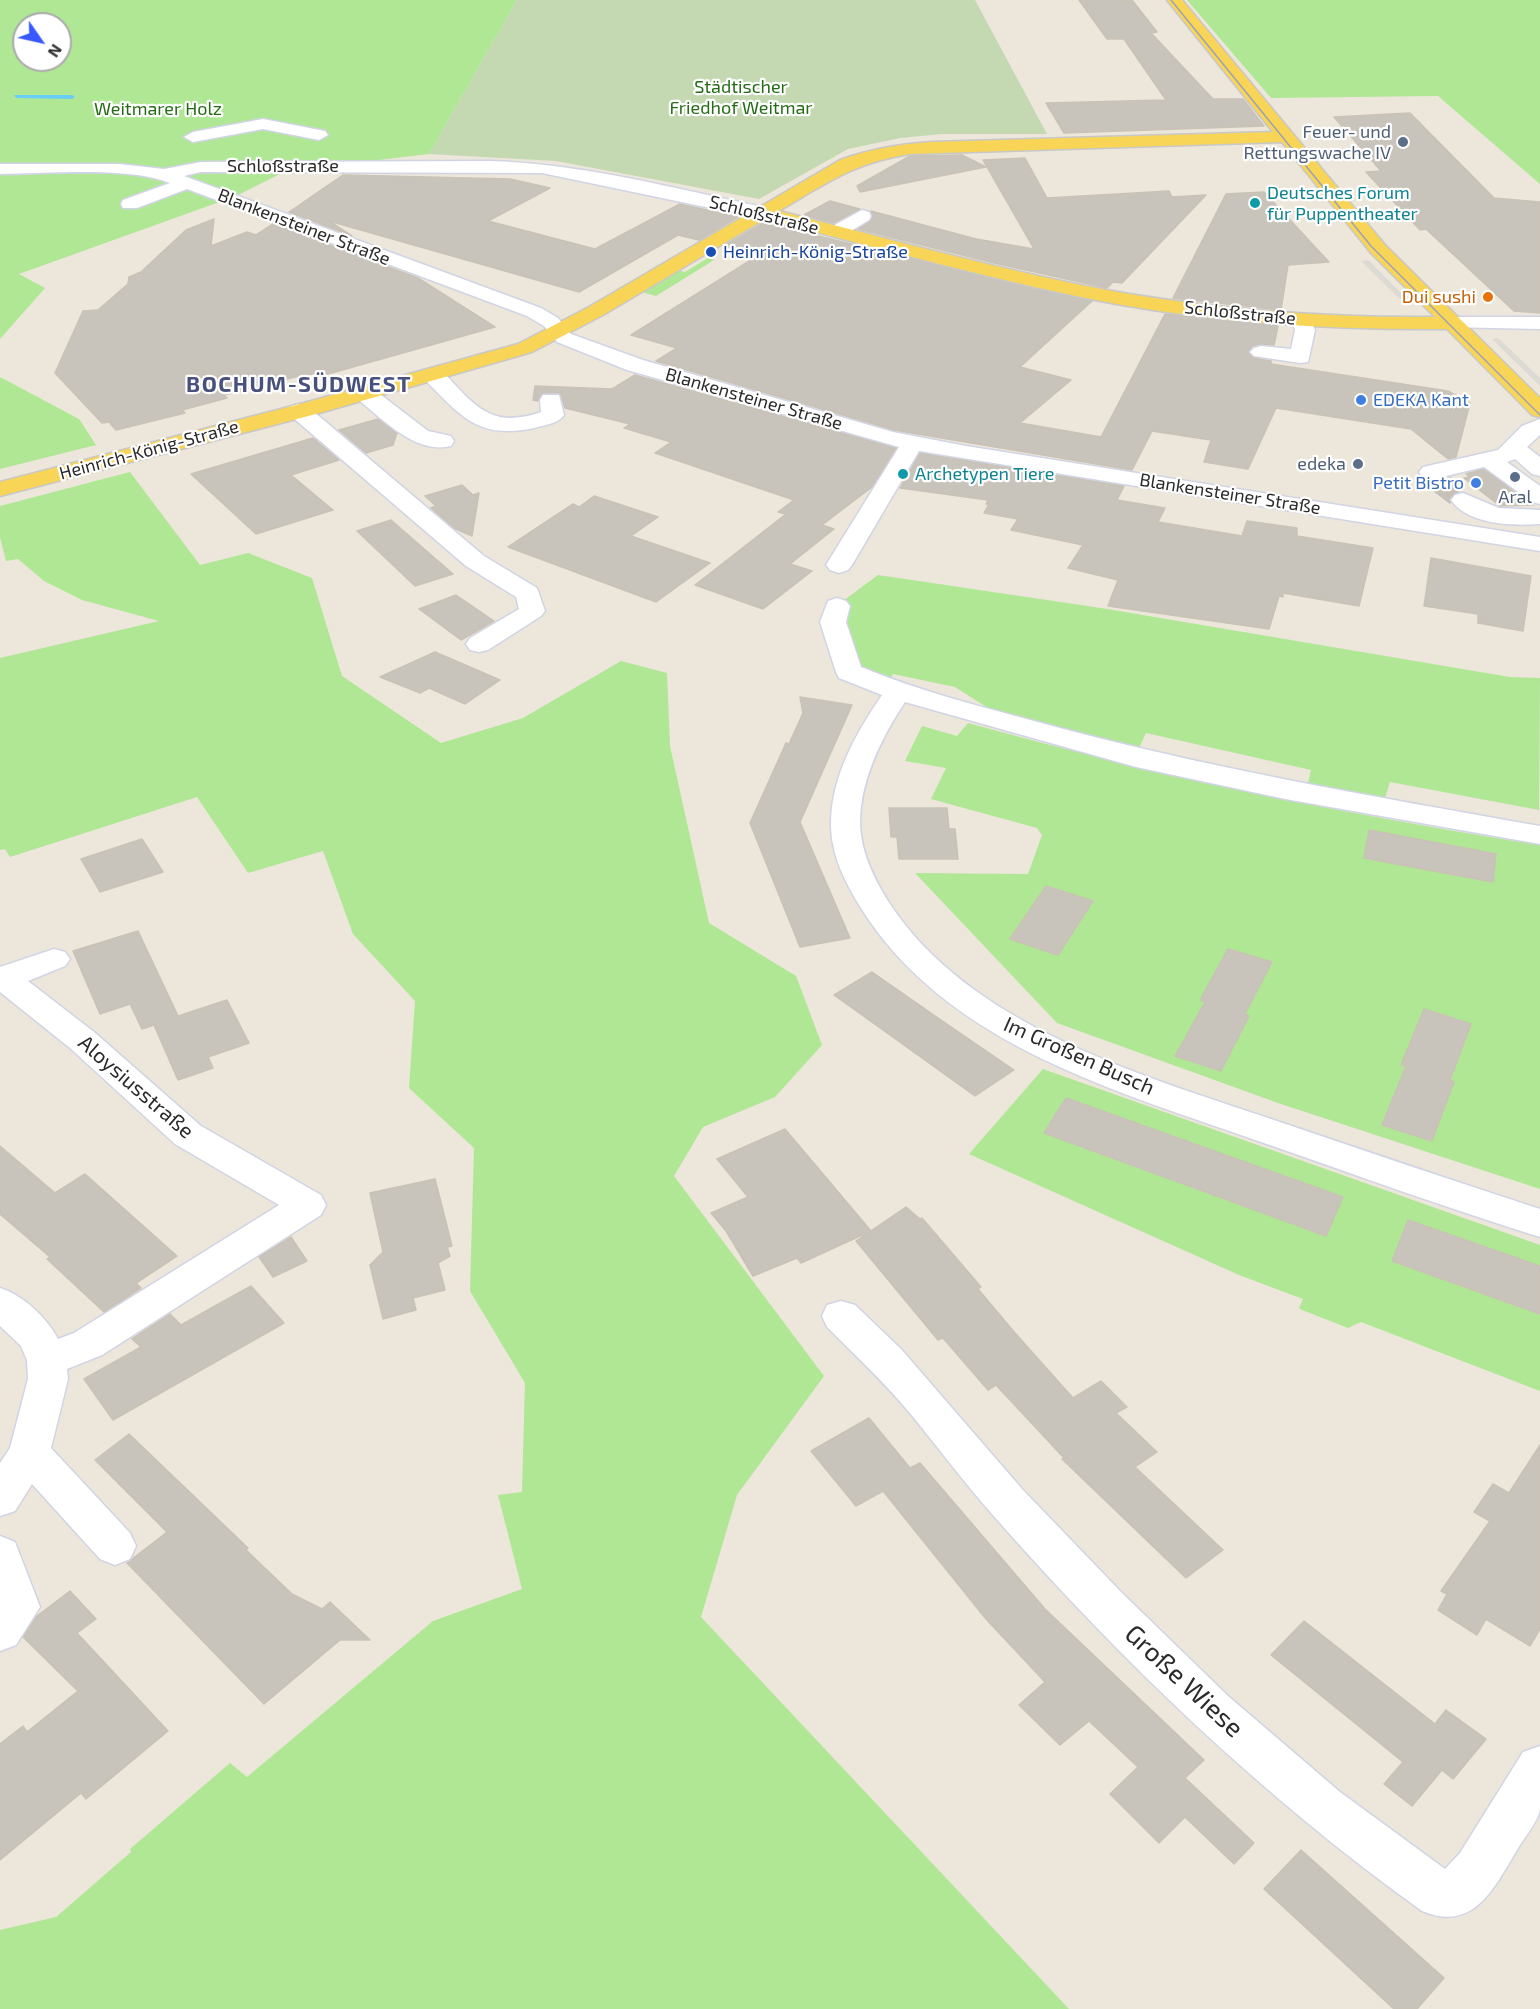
<!DOCTYPE html>
<html>
<head>
<meta charset="utf-8">
<style>
	body { margin:0 }
	#map { position:relative; width:1540px; height:2009px; overflow:hidden; background:#ede6db; font-family:"Exo 2",sans-serif }
	canvas { display:block }
	.north { position:absolute; left:12px; top:12px; width:60px; height:60px; box-sizing:border-box; background:#fff; border:2px solid #aaa; border-radius:50%; rotate:124deg; font-size:16px; font-weight:700; line-height:24px; text-align:center; color:#2a2a2a }
	.north::after { content:''; display:block; margin:auto; width:21px; height:27px; background:#3759ff; clip-path:polygon(50% 0,100% 100%,50% 72%,0 100%) }
</style>
</head>
<body>
<div id="map">
<canvas width="1540" height="2009"></canvas>
<div class="north">N</div>
</div>
<script>
const ctx = document.querySelector('canvas').getContext('2d');
ctx.lineJoin = 'round';
function paint(path, color) { ctx.fillStyle = color; ctx.fill(path, 'evenodd'); }
function stroke(path, color, width, dash) { ctx.strokeStyle = color; ctx.lineWidth = width; ctx.lineCap = dash ? 'butt' : 'round'; ctx.setLineDash(dash || []); ctx.stroke(path); }
function write(font, color, halo, rows, align = 'center') {
  ctx.font = font + ' "Exo 2",sans-serif'; ctx.lineWidth = 4.5; ctx.setLineDash([]); ctx.textBaseline = 'middle'; ctx.strokeStyle = halo; ctx.fillStyle = color; for (const [text, x, y, turn = 0] of rows) {
    ctx.save(); ctx.translate(x, y); ctx.rotate((+turn || 0) * Math.PI / 180); ctx.textAlign = isNaN(turn) ? turn : align; if (halo) ctx.strokeText(text, 0, 0); ctx.fillText(text, 0, 0); ctx.restore();
  }
}
const green = new Path2D(`
	M0 0H517L429 154 286 171 236 196 19 274 45 288 0 339ZM24 24H60V60H24Z
	M1187 0H1540V184L1438 96 1271 98Z
	M708 258 714 260 656 296 641 292 677 270 685 272Z
	M0 377 79 419 96 445 0 469Z
	M130 472 200 565 248 553 312 578 342 676 441 743 523 718 621 661 667 673 670 746 709 923 796 976 822 1045 775 1097 703 1127 674 1176 824 1376 737 1495 701 1617 1069 2009H0V1930L56 1917 131 1852 130 1849 230 1763 247 1777 433 1621 522 1589 498 1495 522 1492 525 1383 470 1291 474 1148 409 1088 415 1001 353 934 323 851 248 873 197 797 10 857 5 849 0 850V658L159 621 82 600 44 581 18 559 6 561 0 537V506Z
	M878 575 1101 608 1510 677 1540 678 1539 810 1390 782 1385 798 1308 783 1311 770 1146 733 1139 748 988 708 955 687 893 674 891 678 868 673 855 656 843 601Z
	M968 723C1156 775 1347 815 1540 845V1189L1278 1103 1057 1023 915 873 1028 874 1042 835 1037 828 931 799 946 768 905 761 922 726 957 736Z
	M1043 1069 1540 1245V1391L1361 1322 1348 1328 1302 1310 1299 1308 1303 1299 1239 1275 969 1154Z`);
const cemetery = new Path2D(`
	M517 0H975L1047 134H942L900 138 848 149 759 199 556 161 429 154Z`);
const plaza = new Path2D(`
	M1369 260 1387 279 1409 301H1402L1361 261Z
	M1498 338 1540 378V386L1492 339Z`);
const stream = new Path2D(`
	M14 95H72L75 97 72 99 16 98Z`);
const building = new Path2D(`
	M1079 0H1132L1157 32 1151 33 1213 99H1243L1264 126 1064 133 1046 103 1166 100 1124 39H1107Z
	M1410 113 1494 198 1540 202V313L1514 311 1426 229 1420 230 1366 172 1381 171 1334 117Z
	M962 155 986 167 860 192 857 186 910 156Z
	M1025 158 1047 198 1169 191 1172 197 1206 195 1122 283 1113 282 1107 288 994 263 858 229 871 221V211L976 239 1034 249 983 160Z
	M343 175 510 179 550 188 488 221 595 249 680 204 738 217 699 240 678 235 579 292 329 221 352 236 289 212Z
	M1264 192 1329 262 1288 265 1281 310 1173 298 1226 194Z
	M830 201 860 209 834 223 804 215Z
	M214 219 211 246 247 232 256 235 273 224 418 278 495 327 321 376 318 373 295 377 224 395 227 398 182 410 185 413 116 430 109 422 102 423 55 373 83 311 98 310 128 284 129 277 141 272 186 230Z
	M763 223 1092 301 1020 367 1071 380 1020 423 1101 437 1165 314 1278 326 1274 345 1260 344 1252 346 1248 352 1254 358 1271 361V364L1448 391 1470 403 1456 457 1448 459 1411 429 1276 408 1248 469 1204 462 1211 440 1152 431 1132 470 894 430 656 361 677 348 631 335 759 255 724 246Z
	M635 375 896 448 872 487 822 525 834 529 790 564 812 571 763 609 695 585 786 514 778 512 794 500 655 453 671 442 624 428 630 424 565 408 560 393H543L538 401 533 400 535 386 612 389Z
	M378 419 397 433 393 445 366 453 339 430Z
	M313 438 339 460 291 475 333 510 256 534 191 474Z
	M920 453 1124 486 1117 500 1165 508 1158 522 1242 536 1247 521 1297 528V536L1373 548 1359 606 1283 593V597L1279 596 1269 629 1108 606 1118 580 1068 568 1083 545 1011 530 1018 519 984 513 989 504H986L988 500 900 488Z
	M1484 469 1531 504 1533 505 1500 506 1464 478 1470 477 1466 474Z
	M462 485 473 495 479 493 472 536 454 528 431 508 436 506 425 496Z
	M594 496 658 517 631 536 710 563 656 602 508 547 573 504 579 507Z
	M391 520 453 574 415 586 357 531Z
	M1431 558 1531 576 1523 631 1478 623V614L1424 606Z
	M456 595 494 621 461 640 419 609Z
	M435 652 500 680 465 704 429 688 420 693 380 677Z
	M800 697 852 705 800 822 850 938 800 947 750 823 786 743 789 744 803 713Z
	M889 808H947L949 829H955L958 859H899L897 837H891Z
	M1369 830 1496 854 1493 882 1364 858Z
	M142 839 163 872 100 892 81 859Z
	M1046 886 1093 901 1058 955 1010 939Z
	M138 931 178 1016 227 1000 249 1043 208 1057 213 1068 178 1080 154 1025 142 1029 130 1004 100 1014 73 951Z
	M1228 949 1272 962 1245 1014 1249 1016 1221 1071 1175 1056 1205 1002 1200 1000Z
	M872 972 941 1020 1014 1070 975 1096 834 995Z
	M1424 1009 1471 1024 1450 1080 1454 1082 1432 1141 1382 1125 1406 1066 1401 1065Z
	M1066 1098 1245 1162 1343 1197 1326 1236 1044 1133Z
	M785 1129 871 1231 801 1263 797 1258 753 1276 726 1231 711 1213 748 1197 717 1159Z
	M0 1146 55 1193 85 1174 177 1256 136 1283 141 1288 104 1312 47 1259 50 1257 0 1214Z
	M435 1179 452 1246 447 1247 450 1256 438 1263 445 1290 413 1298 416 1310 383 1319 370 1265 383 1252 370 1193Z
	M906 1207 920 1219 922 1218 981 1287 978 1289 1015 1333 1073 1398 1101 1381 1127 1407 1116 1413 1157 1452 1135 1467 1223 1550 1186 1578 1062 1459 1064 1458 996 1385 988 1390 943 1338 938 1340 856 1241Z
	M1408 1220 1540 1266V1314L1392 1261Z
	M291 1237 307 1261 273 1277 259 1257Z
	M251 1286 284 1323 113 1420 84 1379 141 1347 132 1339 170 1314 181 1325Z
	M869 1418 910 1468 920 1463 1045 1609 1204 1760 1185 1778 1254 1843 1234 1864 1185 1817 1159 1843 1110 1794 1138 1767 1089 1721 1060 1745 1019 1705 1045 1682 986 1619 883 1491 856 1506 811 1451Z
	M129 1434 248 1548 246 1550 292 1594 322 1609 330 1602 370 1640H340L264 1704 127 1563 167 1532 95 1460Z
	M1540 1445V1629L1530 1646 1486 1619 1477 1635 1438 1610 1447 1594 1441 1591 1490 1521 1474 1512 1493 1484 1509 1493Z
	M70 1591 96 1619 77 1633 168 1731 86 1799 81 1793 0 1860V1744L23 1726 27 1732 78 1691 23 1637 37 1616Z
	M1304 1621 1435 1724 1446 1710 1486 1739 1453 1779 1442 1770 1412 1806 1384 1784 1403 1762 1271 1655Z
	M1301 1850 1444 1978 1417 2009H1394L1264 1889Z`);
const minorTunnel = new Path2D(`
	M1439 482 1463 500`);
const minor = new Path2D(`
	M263 119 325 131 328 135 319 140 263 129 193 142 184 137 193 132Z
	M491 161C583 164 673 188 763 207L772 213 763 219 542 173 201 172 184 176 541 308 558 318 571 334 643 360 893 432 966 446 1540 537V551L919 451 852 565 848 570 839 573 830 570 826 565 899 447 627 370 557 342 544 326 527 316 187 189 137 208H123L121 204 123 200 170 183C126 166 48 174 0 174V164H119L164 169 201 162Z
	M862 210 869 212 871 216 869 220 843 236H829L827 232 829 228Z
	M1302 314 1309 316 1315 330 1308 362 1300 363 1254 356 1250 352 1254 348 1261 346 1291 349 1295 330 1292 320 1295 316Z
	M1453 317H1540V329L1446 327 1443 323 1446 319Z
	M433 369 441 370C474 404 489 430 541 412L540 400 543 395H559L564 415C558 424 544 425 534 428 478 440 461 416 425 380L422 375 425 370Z
	M364 386 372 388 428 431 451 436 454 441 451 446C415 455 382 418 356 398L353 393 356 388Z
	M299 404 307 406 484 556 537 588 545 611 541 616 488 650 479 652 470 650 466 644 470 638 519 609 516 597 466 566 291 416 288 411 291 406Z
	M1540 419V435L1527 447 1540 457V476L1532 474 1515 459 1507 462 1540 486V504L1532 502 1484 467 1446 476 1451 482 1447 487C1432 491 1427 484 1419 472L1423 467 1498 450 1522 426Z
	M1463 493 1499 508 1540 510V524C1513 526 1468 525 1451 500L1455 495Z
	M837 598 846 601 850 606 846 622 861 667C917 690 975 705 1034 721 1201 767 1370 796 1540 826V844L1285 799 1136 767 905 702C882 737 861 778 860 821 860 850 873 877 888 901 968 1026 1141 1075 1274 1120 1362 1150 1451 1180 1540 1209V1237C1447 1208 1356 1175 1264 1143 1120 1092 947 1046 861 908 845 882 831 855 831 824 831 777 856 733 882 695L839 678 836 672 820 622 828 601Z
	M54 949 65 952 70 959 65 966 28 981 94 1032 201 1126 321 1195 326 1205 321 1215 102 1355 67 1369 68 1379 51 1448 130 1533 136 1546 130 1559 115 1565 100 1559 32 1484 15 1511 0 1516V1463L10 1448 28 1379 27 1360 21 1346 0 1326V1288C23 1295 47 1318 58 1339L74 1333 279 1205 175 1144 70 1048 0 992V967Z
	M841 1301 855 1305 901 1349 1022 1489 1122 1593 1228 1696 1340 1792 1445 1869 1460 1853 1523 1752 1540 1746C1540 1766 1540 1791 1540 1810 1537 1823 1524 1838 1517 1850 1494 1888 1474 1933 1422 1911 1263 1797 1121 1661 992 1514 963 1481 937 1446 909 1412 884 1382 855 1355 827 1327L822 1316 827 1305Z
	M0 1536 15 1542 40 1607 16 1645 0 1651Z`);
const major = new Path2D(`
	M1167 0H1182L1385 245 1540 398V417L1532 415 1447 329C1338 330 1230 324 1122 305 1002 283 884 249 765 219L603 315 532 352 316 414 0 496V482L300 404 518 344 589 307 840 160C870 149 900 144 932 142L1273 132ZM1282 142 1371 253 1435 317C1330 318 1226 310 1123 293 1007 272 893 240 779 211 825 184 855 162 910 154Z`);
const tram = new Path2D(`
	M1171 0 1371 246 1540 415`);
const markers = [
	[1403,142,6,"#5c6f8a"],
	[1255,203,6,"#0f9aa8"],
	[711,252,6,"#1a4fb4"],
	[1488,297,6,"#e8710a"],
	[1361,400,6,"#3f7fe0"],
	[1358,464,6,"#5c6f8a"],
	[903,474,6,"#0f9aa8"],
	[1515,477,6,"#5c6f8a"],
	[1476,483,6,"#3f7fe0"]
];
const farParknames = [
	["Städtischer",741,87],
	["Friedhof Weitmar",741,108],
	["Weitmarer Holz",158,109]
];
const farServicenames = [
	["Feuer- und",1391,132],
	["Rettungswache IV",1391,153],
	["edeka",1346,464],
	["Aral",1515,497,"center"]
];
const farStreetnames = [
	["Schloßstraße",283,166],
	["Schloßstraße",764,215,14],
	["Blankensteiner Straße",304,227,21],
	["Schloßstraße",1240,313,6],
	["Blankensteiner Straße",754,399,16],
	["Heinrich-König-Straße",149,450,-15],
	["Blankensteiner Straße",1230,494,9]
];
const farCulturenames = [
	["Deutsches Forum",1267,193],
	["für Puppentheater",1267,214],
	["Archetypen Tiere",915,474]
];
const farTransitnames = [
	["Heinrich-König-Straße",723,252]
];
const farFoodnames = [
	["Dui sushi",1476,297]
];
const farShopnames = [
	["EDEKA Kant",1373,400],
	["Petit Bistro",1464,483,"right"]
];
const streetNames = [
	["Im Großen Busch",1079,1056,24],
	["Aloysiusstraße",136,1087,41]
];
const farDistrictnames = [
	["BOCHUM-SÜDWEST",299,385]
];
const nearStreetnames = [
	["Große Wiese",1184,1681,43]
];
paint(green, '#afe795');
paint(cemetery, '#c4d8b2');
paint(plaza, '#ddd9d3');
paint(stream, '#69cdf5');
paint(building, '#c8c3bb');
stroke(building, '#c9c2b5', 1.5);
stroke(minorTunnel, '#c6c0b8', 22, [22, 10]);
stroke(minor, '#d1d4e4', 3);
stroke(major, '#c8c8c8', 3);
paint(minor, '#fff');
paint(major, '#f8d556');
stroke(tram, '#9ea1b6', 1.5);
for (const [x, y, r, color] of markers) { const dot = new Path2D(); dot.arc(x, y, r, 0, 2 * Math.PI); ctx.fillStyle = color; ctx.fill(dot); stroke(dot, '#fff', 2); }
write('18px', '#266b16', '#fff', farParknames);
write('18px', '#4e5e75', '#fff', farServicenames, 'right');
write('18px', '#2a2a2a', '#fff', farStreetnames);
write('18px', '#0d838f', '#fff', farCulturenames, 'left');
write('18px', '#164399', '#fff', farTransitnames, 'left');
write('18px', '#c56008', '#fff', farFoodnames, 'right');
write('18px', '#366cbe', '#fff', farShopnames, 'left');
write('21px', '#2a2a2a', '#fff', streetNames);
ctx.letterSpacing = '1.5px';
write('bold 22px', '#48517d', '#fff', farDistrictnames);
ctx.letterSpacing = '0px';
write('26px', '#2a2a2a', '#fff', nearStreetnames);
</script>
</body>
</html>
